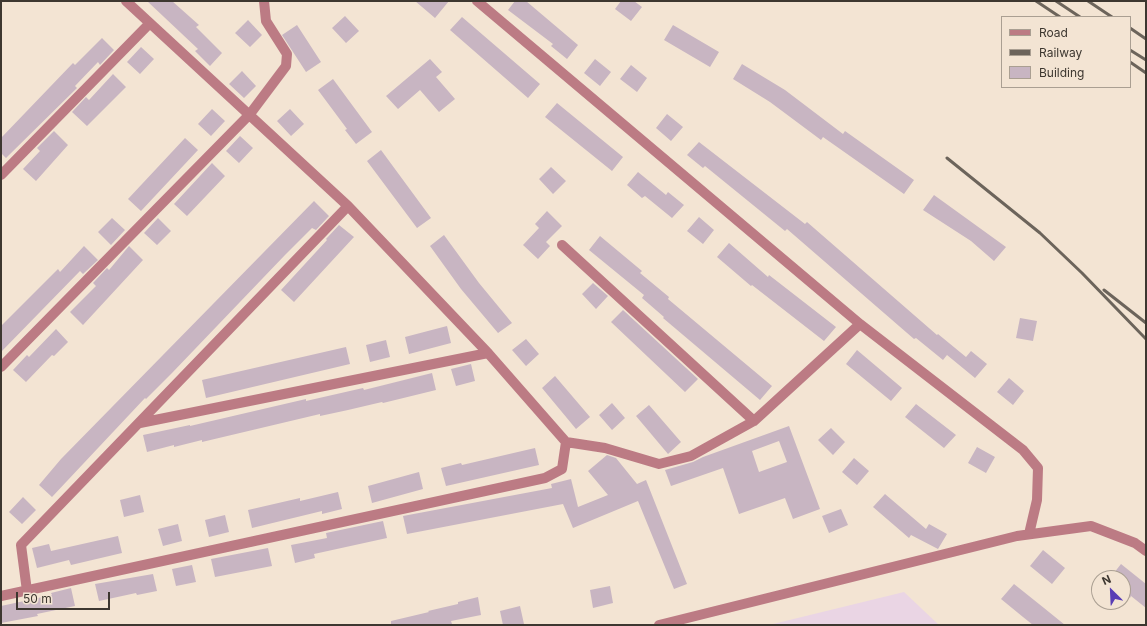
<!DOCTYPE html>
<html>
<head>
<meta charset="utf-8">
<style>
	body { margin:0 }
	#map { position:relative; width:1147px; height:626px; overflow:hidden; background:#f3e4d3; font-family:Inter,sans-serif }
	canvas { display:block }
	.frame { position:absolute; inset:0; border:2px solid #3d3730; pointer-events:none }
	.legend { position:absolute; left:1001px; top:16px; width:130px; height:72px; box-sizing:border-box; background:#f3e4d3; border:1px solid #aa9f92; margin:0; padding:5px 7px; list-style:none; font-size:12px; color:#3d3730 }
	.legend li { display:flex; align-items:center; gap:8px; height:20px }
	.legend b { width:20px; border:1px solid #aa9f92 }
	.north { position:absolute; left:1091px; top:570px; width:40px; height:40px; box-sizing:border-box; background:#f3e4d3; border:1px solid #aa9f92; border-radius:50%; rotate:336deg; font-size:11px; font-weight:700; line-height:16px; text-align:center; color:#3d3730 }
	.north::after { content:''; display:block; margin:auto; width:14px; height:18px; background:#583db5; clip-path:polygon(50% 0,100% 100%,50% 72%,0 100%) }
	.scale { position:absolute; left:16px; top:592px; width:94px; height:18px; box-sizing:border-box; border:2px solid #3d3730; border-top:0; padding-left:5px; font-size:12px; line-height:14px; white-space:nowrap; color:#3d3730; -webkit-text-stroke:3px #f3e4d3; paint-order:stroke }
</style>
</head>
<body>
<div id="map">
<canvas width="1147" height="626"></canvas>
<div class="frame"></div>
<ul class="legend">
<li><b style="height:5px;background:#bc7b84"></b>Road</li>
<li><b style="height:5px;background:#6c645b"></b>Railway</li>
<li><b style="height:11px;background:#c8b5c2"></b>Building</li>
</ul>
<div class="north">N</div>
<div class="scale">50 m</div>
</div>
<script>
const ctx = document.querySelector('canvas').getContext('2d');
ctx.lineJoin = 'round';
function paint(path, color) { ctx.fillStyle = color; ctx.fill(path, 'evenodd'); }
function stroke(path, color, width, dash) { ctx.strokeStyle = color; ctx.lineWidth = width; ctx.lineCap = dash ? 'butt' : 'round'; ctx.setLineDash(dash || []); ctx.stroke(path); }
const industrial = new Path2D(`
	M904 592 939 625H769Z`);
const building = new Path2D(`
	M147 1H172L199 25 196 27 222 53 210 66 195 51 198 49Z
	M415 1H449L435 18Z
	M515 1H526L578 45 567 59 551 46 553 44 508 10Z
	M621 1H634L642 7 631 21 615 9Z
	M345 16 359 31 346 43 332 28Z
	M462 17 540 84 528 98 450 30Z
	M248 20 262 35 250 47 235 33Z
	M297 25 321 62 306 72 282 35Z
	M673 25 719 52 710 67 664 40Z
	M102 38 114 50 100 65 98 62 75 86 77 88 6 158 1 153V138L73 63 75 65Z
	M141 47 154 59 140 74 127 62Z
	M430 59 442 72 436 77 455 99 439 112 420 90 398 109 386 96Z
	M595 59 611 72 600 86 584 73Z
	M742 64 785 90 843 134 845 131 914 180 904 194 823 137 821 140 770 102 733 79Z
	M631 65 647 78 637 92 620 79Z
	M242 71 256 86 244 98 229 84Z
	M113 74 126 87 87 126 72 112 86 97 89 100Z
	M333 79 372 132 356 144 345 130 347 129 318 90Z
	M557 103 623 157 612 171 545 117Z
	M212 109 225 121 211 136 198 124Z
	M290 109 304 124 291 136 277 121Z
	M667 114 683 127 671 141 656 128Z
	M54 131 68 145 36 181 23 169 40 151 37 148Z
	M240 136 253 148 239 163 226 151Z
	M185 138 198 150 141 211 128 199Z
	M699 142 805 224 807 222 937 335 938 334 966 357 971 351 987 364 975 378 947 355 943 360 916 338 914 339 787 229 785 231 705 166 703 168 687 155Z
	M381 150 431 218 417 228 367 161Z
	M212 163 225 176 187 216 174 204Z
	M551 167 566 181 553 194 539 179Z
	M638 172 666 195 668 192 684 205 672 218 645 196 642 198 627 185Z
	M934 195 1006 247 994 261 971 241 923 210Z
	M314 201 329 216 316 230 312 228 285 255 172 373 146 399 145 398 52 497 39 485 61 459Z
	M547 211 562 226 546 242 550 246 538 259 523 245 539 228 535 224Z
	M699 217 714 230 703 244 687 231Z
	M112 218 125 230 111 245 98 232Z
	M158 218 171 231 157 245 144 233Z
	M339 225 354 237 294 302 281 290 327 240 326 239Z
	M444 235 479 283 512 323 498 333 461 289 430 246Z
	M600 236 642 271 640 273 669 297 668 299 772 386 760 400 663 318 664 317 642 298 644 295 589 250Z
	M729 243 768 277 769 275 836 327 824 341 752 285 751 286 717 257Z
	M84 246 98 260 83 274 80 271 1 352V326L58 269 60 272Z
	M129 246 143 260 83 325 70 312 96 286 93 283 107 268 109 270Z
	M593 283 608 296 596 309 582 294Z
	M623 310 698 379 685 392 611 322Z
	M1020 318 1037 321 1033 341 1016 338Z
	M447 326 451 343 409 354 405 337Z
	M56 329 68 342 54 356 52 355 26 382 13 370 27 355 29 357Z
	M526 339 539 354 526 366 512 350Z
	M386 340 390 357 370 362 366 345Z
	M346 347 350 364 206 398 202 380Z
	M857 350 902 388 891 401 846 364Z
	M471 364 475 381 456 386 451 369Z
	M432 373 436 390 383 403 382 402 348 410 320 416V414L202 442V440L174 447V445L147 452 143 435 190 425V426L306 399V401L363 388 364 390Z
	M555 376 590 417 576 429 542 388Z
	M1009 378 1024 391 1013 405 997 392Z
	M612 403 625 418 612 430 599 415Z
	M916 404 956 435 944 448 905 417Z
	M649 405 681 442 668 454 636 416Z
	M789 426 820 509 793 519 785 498 739 514 723 468 671 486 665 470 693 462 703 457ZM779 441 787 462 759 472 752 451Z
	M831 428 845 442 833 455 818 440Z
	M977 447 995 457 986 473 968 463Z
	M535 448 539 465 446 486 441 468 461 463 462 465Z
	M607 455 616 458 637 484 646 480 687 584 674 589 638 501 573 528 563 504 407 534 403 516 552 488 551 484 571 479 578 507 608 495 588 471Z
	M854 458 869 471 857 485 842 472Z
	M419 472 423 489 372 503 368 486Z
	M338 492 342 509 322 514V511L252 528 248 510 300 498V501Z
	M885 494 926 529 929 524 947 534 938 549 911 535 909 538 873 507Z
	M140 495 144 512 124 517 120 500Z
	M23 497 36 510 22 524 9 512Z
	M841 509 848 525 829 533 822 516Z
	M225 515 229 532 209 537 205 520Z
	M383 521 387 538 314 554 315 558 295 563 291 545 327 538 326 533Z
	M178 524 182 541 163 546 158 529Z
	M118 536 122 553 71 565 69 560 37 568 32 548 49 544 51 551Z
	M268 548 272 566 215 577 211 559Z
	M1043 550 1065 568 1052 584 1030 566Z
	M1121 564 1146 584V608L1131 596 1130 598 1123 592V578H1110Z
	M192 565 196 582 176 586 172 569Z
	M153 574 157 591 137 595 136 593 99 601 95 584Z
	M1014 584 1044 608 1065 625H1033L1023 617 1001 599Z
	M610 586 613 603 593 608 590 590Z
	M71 588 75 606 37 614 38 616 1 623V606L52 595 51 593Z
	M478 597 481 615 451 621 452 624 445 625H391V621L429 612 428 611 458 604V602Z
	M520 606 524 624 503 625 500 611Z`);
const minor = new Path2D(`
	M126 1 348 206 488 353 566 442
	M477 1 860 324 1023 450 1038 468 1037 500 1029 534
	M1 175 150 23
	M562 245 754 421
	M1 367 250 114 286 66 287 54 266 21 264 1
	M140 423 488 353
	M27 591 21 545 348 206
	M1 596 545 478 562 469 566 442 605 448 659 464 691 456 754 421 860 324
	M659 625 1017 536 1091 526 1135 543 1146 551`);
const rail = new Path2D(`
	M1036 1 1060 17
	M1056 1 1080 17
	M1088 1 1112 17
	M1130 28 1146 39
	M1130 50 1146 60
	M1130 62 1146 73
	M947 158 1040 233 1082 273 1146 339
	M1104 290 1146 323`);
paint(industrial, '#ead5e4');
paint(building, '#c8b5c2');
stroke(minor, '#bc7b84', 10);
stroke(rail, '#6c645b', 3);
</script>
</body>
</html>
